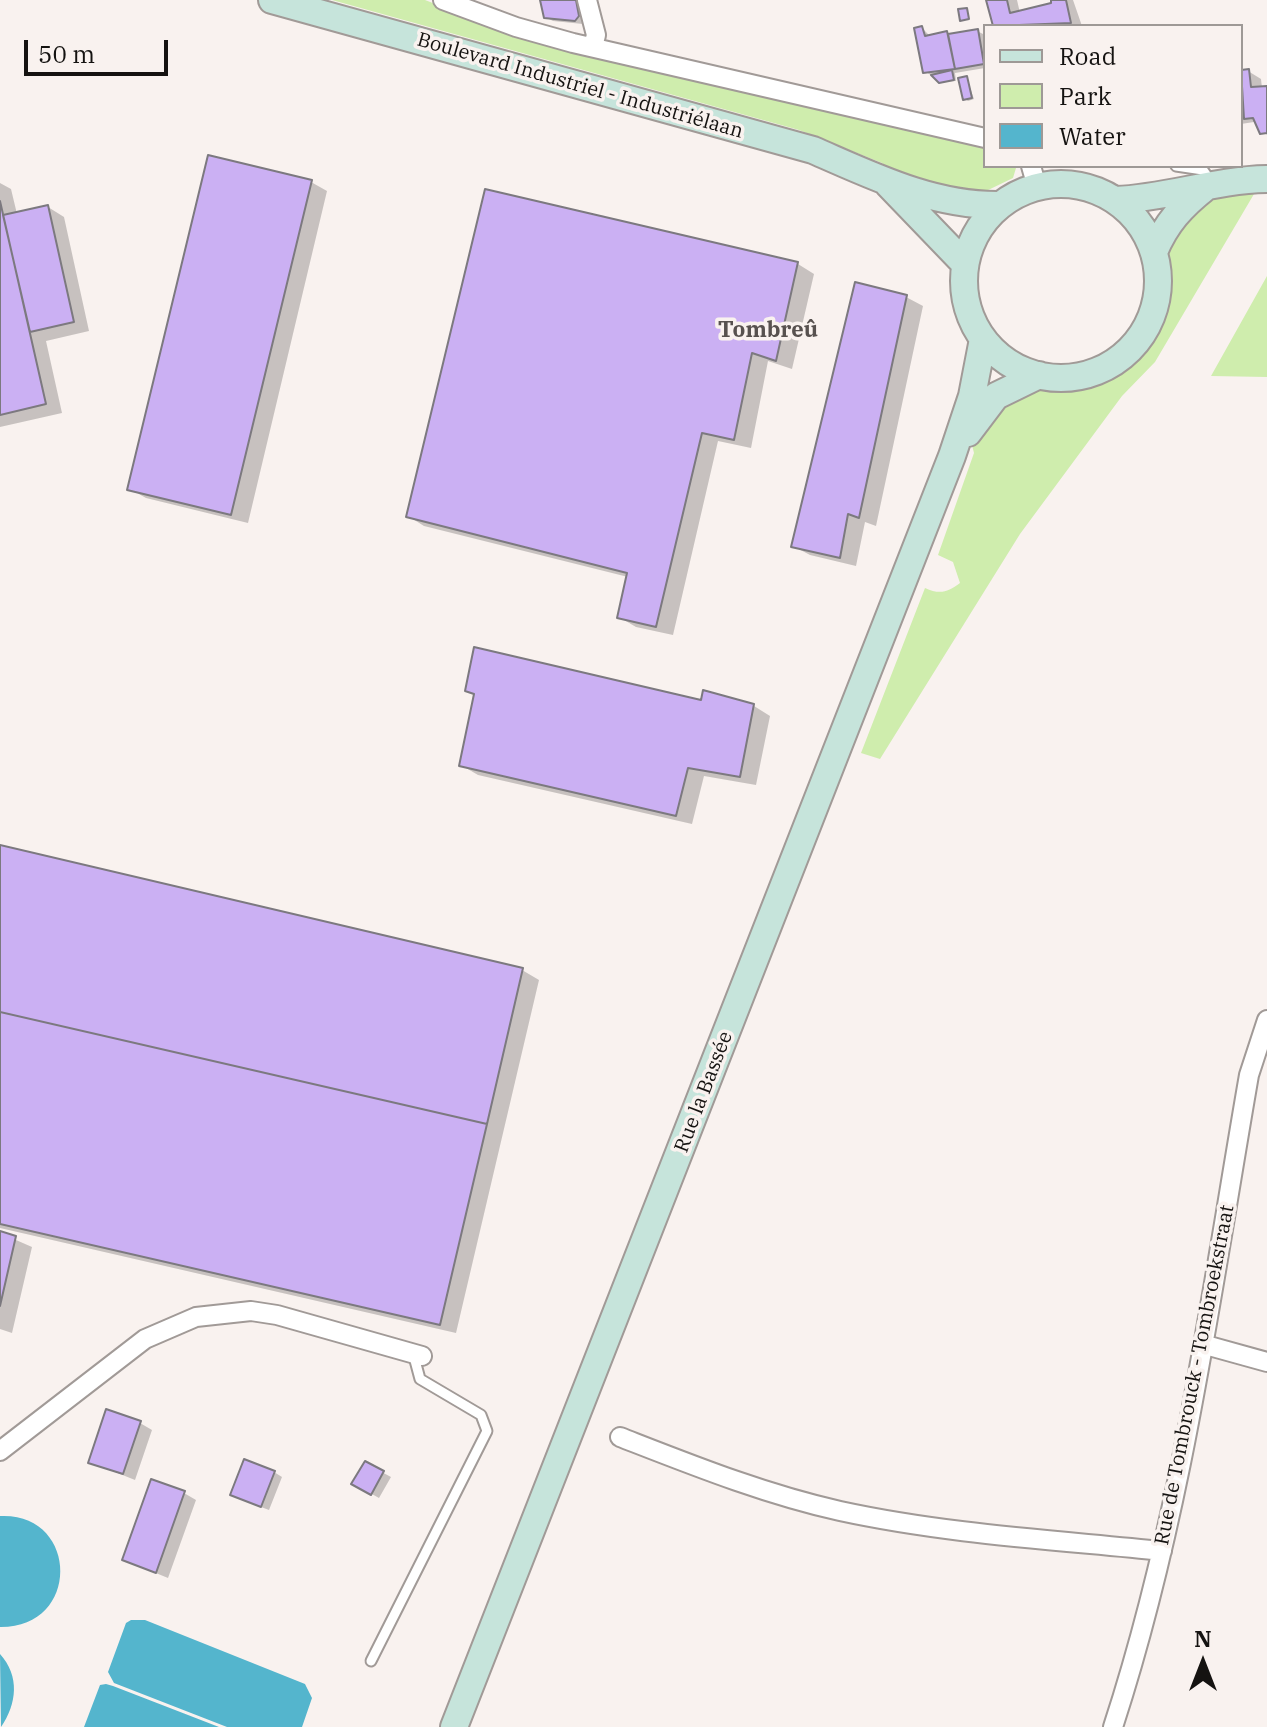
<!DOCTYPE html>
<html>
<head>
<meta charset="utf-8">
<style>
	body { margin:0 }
	#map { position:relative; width:1267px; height:1727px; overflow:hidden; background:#f9f2ef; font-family:"IBM Plex Serif",serif }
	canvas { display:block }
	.legend { position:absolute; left:983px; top:24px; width:260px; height:144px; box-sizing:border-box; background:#f9f2ef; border:2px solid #9e9996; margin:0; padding:10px 14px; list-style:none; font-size:24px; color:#151311 }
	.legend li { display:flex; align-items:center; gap:16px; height:40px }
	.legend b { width:40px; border:2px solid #9e9996 }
	.north { position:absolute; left:1163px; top:1623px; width:80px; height:80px; -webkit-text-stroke:6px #f9f2ef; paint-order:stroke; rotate:0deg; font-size:22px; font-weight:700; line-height:32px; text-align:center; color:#151311 }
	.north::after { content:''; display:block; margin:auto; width:28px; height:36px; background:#151311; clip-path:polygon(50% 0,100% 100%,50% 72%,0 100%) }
	.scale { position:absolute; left:24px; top:40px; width:144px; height:36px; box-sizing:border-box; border:4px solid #151311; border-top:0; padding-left:10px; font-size:24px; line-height:28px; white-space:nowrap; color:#151311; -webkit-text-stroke:6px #f9f2ef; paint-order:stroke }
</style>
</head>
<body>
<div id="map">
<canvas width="1267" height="1727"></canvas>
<ul class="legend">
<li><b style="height:10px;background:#c6e4db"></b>Road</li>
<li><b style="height:22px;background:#cfedad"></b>Park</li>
<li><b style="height:22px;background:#54b5cd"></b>Water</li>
</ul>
<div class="north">N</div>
<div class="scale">50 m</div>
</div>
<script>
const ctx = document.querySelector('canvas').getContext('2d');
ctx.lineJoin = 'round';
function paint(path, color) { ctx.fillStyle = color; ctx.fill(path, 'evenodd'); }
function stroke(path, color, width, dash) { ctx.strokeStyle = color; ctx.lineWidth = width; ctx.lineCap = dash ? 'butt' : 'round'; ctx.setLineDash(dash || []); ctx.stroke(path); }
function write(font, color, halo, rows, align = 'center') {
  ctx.font = font + ' "IBM Plex Serif",serif'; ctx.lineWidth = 7; ctx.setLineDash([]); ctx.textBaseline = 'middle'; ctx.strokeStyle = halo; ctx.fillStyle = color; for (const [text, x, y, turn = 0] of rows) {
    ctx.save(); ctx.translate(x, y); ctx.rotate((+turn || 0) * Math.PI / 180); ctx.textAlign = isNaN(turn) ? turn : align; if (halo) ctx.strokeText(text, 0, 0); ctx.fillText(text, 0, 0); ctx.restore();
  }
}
const green = new Path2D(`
	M332 0H425L520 37 985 147V166L1016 168 1013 178 984 192 968 194 897 176 882 163 799 130Z
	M1247 191 1254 194 1155 362 1122 396 1020 534 880 759 861 753 925 588C940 595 948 592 960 583L953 562 938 555 974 453 972 445 989 412 1020 392 1088 388 1133 365 1147 351 1166 306 1169 287 1165 248 1169 236 1218 192Z
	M1267 276V377L1211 376Z`);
const water = new Path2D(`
	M0 1516C79 1512 82 1628 0 1627Z
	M131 1620H145L305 1684 312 1698 302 1727H227L114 1683 108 1672 126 1623Z
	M0 1654C20 1676 17 1704 1 1727Z
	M106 1684 113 1686 219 1727H84L100 1685Z`);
const shadow = new Path2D(`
	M542 0H582L586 21 583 24 553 21 545 17Z
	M989 0H1017L1020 13 1054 5 1053 0H1073L1082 26H995Z
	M922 28 931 37 977 31 985 35V68L955 73 956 81 940 82 925 71Z
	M1248 71 1261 79 1262 88 1267 87V135L1254 122 1241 124V72Z
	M967 79 974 99 968 101 965 99Z
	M311 182 327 191 248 523 146 498 130 489Z
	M0 183 11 189 17 214 48 207 64 217 89 331 46 341 62 413 0 427Z
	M486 191 798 264 814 274 792 369 768 361 751 448 718 441 673 635 636 627 619 617 628 577 424 526 408 516Z
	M906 297 923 306 876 526 865 522 856 566 810 555 793 546Z
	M468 690 754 706 770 716 756 785 704 776 692 824 478 775 461 765 476 695Z
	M0 847 522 970 539 980 456 1333 0 1228Z
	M0 1233 32 1247 12 1333 0 1329Z
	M140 1423 152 1430 135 1480 90 1462Z
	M365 1463 391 1477 379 1498 354 1484Z
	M274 1472 282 1477 269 1510 240 1499Z
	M184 1493 196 1500 168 1578 124 1560Z`);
const building = new Path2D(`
	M540 0H576L579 16 575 21 544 18Z
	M986 0H1007L1010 13 1051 3V0H1066L1071 23 993 26Z
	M967 8 969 19 960 21 958 9Z
	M922 26 925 36 947 31 955 69 923 73 914 28Z
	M978 29 984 64 955 69 948 34Z
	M1249 69 1251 87 1267 86V133L1260 134 1253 118 1244 119 1241 70Z
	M952 70 954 80 939 83 931 75Z
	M967 76 972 98 963 100 958 78Z
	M208 155 312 180 231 515 127 490Z
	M485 189 798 262 776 361 752 353 734 440 702 433 656 627 617 618 627 573 406 517Z
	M0 201 46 404 0 415Z
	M48 205 74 322 30 332 3 215Z
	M855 282 907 295 859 518 848 514 840 558 791 547Z
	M474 647 701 700 703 690 754 704 740 777 688 768 676 816 459 766 474 694 465 691Z
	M0 845 523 968 487 1124 0 1012Z
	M0 1012 487 1124 440 1325 0 1224Z
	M0 1231 16 1236 0 1306Z
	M106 1409 141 1421 123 1474 88 1463Z
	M244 1459 275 1471 261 1507 230 1495Z
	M365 1461 384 1471 371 1495 351 1484Z
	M151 1479 185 1491 156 1573 122 1560Z`);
const lane = new Path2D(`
	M1176 166 1203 170 1212 183
	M371 1661 487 1431 481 1415 420 1379 413 1353`);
const street = new Path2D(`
	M443 0 516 27 573 43 985 138
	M587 0 596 35 593 47
	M1031 166 1037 187
	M1202 1344 1267 1362
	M620 1437C692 1465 764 1494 840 1511 946 1534 1055 1540 1162 1551
	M0 1451 145 1339 196 1317 251 1311 277 1315 422 1356
	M1113 1727C1182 1516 1211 1293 1249 1075L1267 1020`);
const secondary = new Path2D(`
	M272 0 813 150C873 176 933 206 1000 205
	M888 184 965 264
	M964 281a97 97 0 1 1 194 0a97 97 0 1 1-194 0Z
	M1116 200C1168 198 1214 180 1267 179
	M1154 252C1166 223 1182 206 1206 187
	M968 433 996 396 1039 375
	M454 1727 952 456 972 396 983 339`);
const streetNames = [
	["Boulevard Industriel - Industriélaan",580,86,16],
	["Rue la Bassée",704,1092,-69],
	["Rue de Tombrouck - Tombroekstraat",1195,1375,-79]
];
const neighbourhoodNames = [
	["Tombreû",768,331]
];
paint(green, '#cfedad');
paint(water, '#54b5cd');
paint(shadow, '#0003');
paint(building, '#cbb0f3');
stroke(building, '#7c797f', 2);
stroke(lane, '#a19a97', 13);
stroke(street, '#a19a97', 22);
stroke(secondary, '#a19a97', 30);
stroke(lane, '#fff', 9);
stroke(street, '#fff', 18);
stroke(secondary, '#c6e4db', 26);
write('20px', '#151311', '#f9f2ef', streetNames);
write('bold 22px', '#57514f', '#f9f2ef', neighbourhoodNames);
</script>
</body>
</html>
